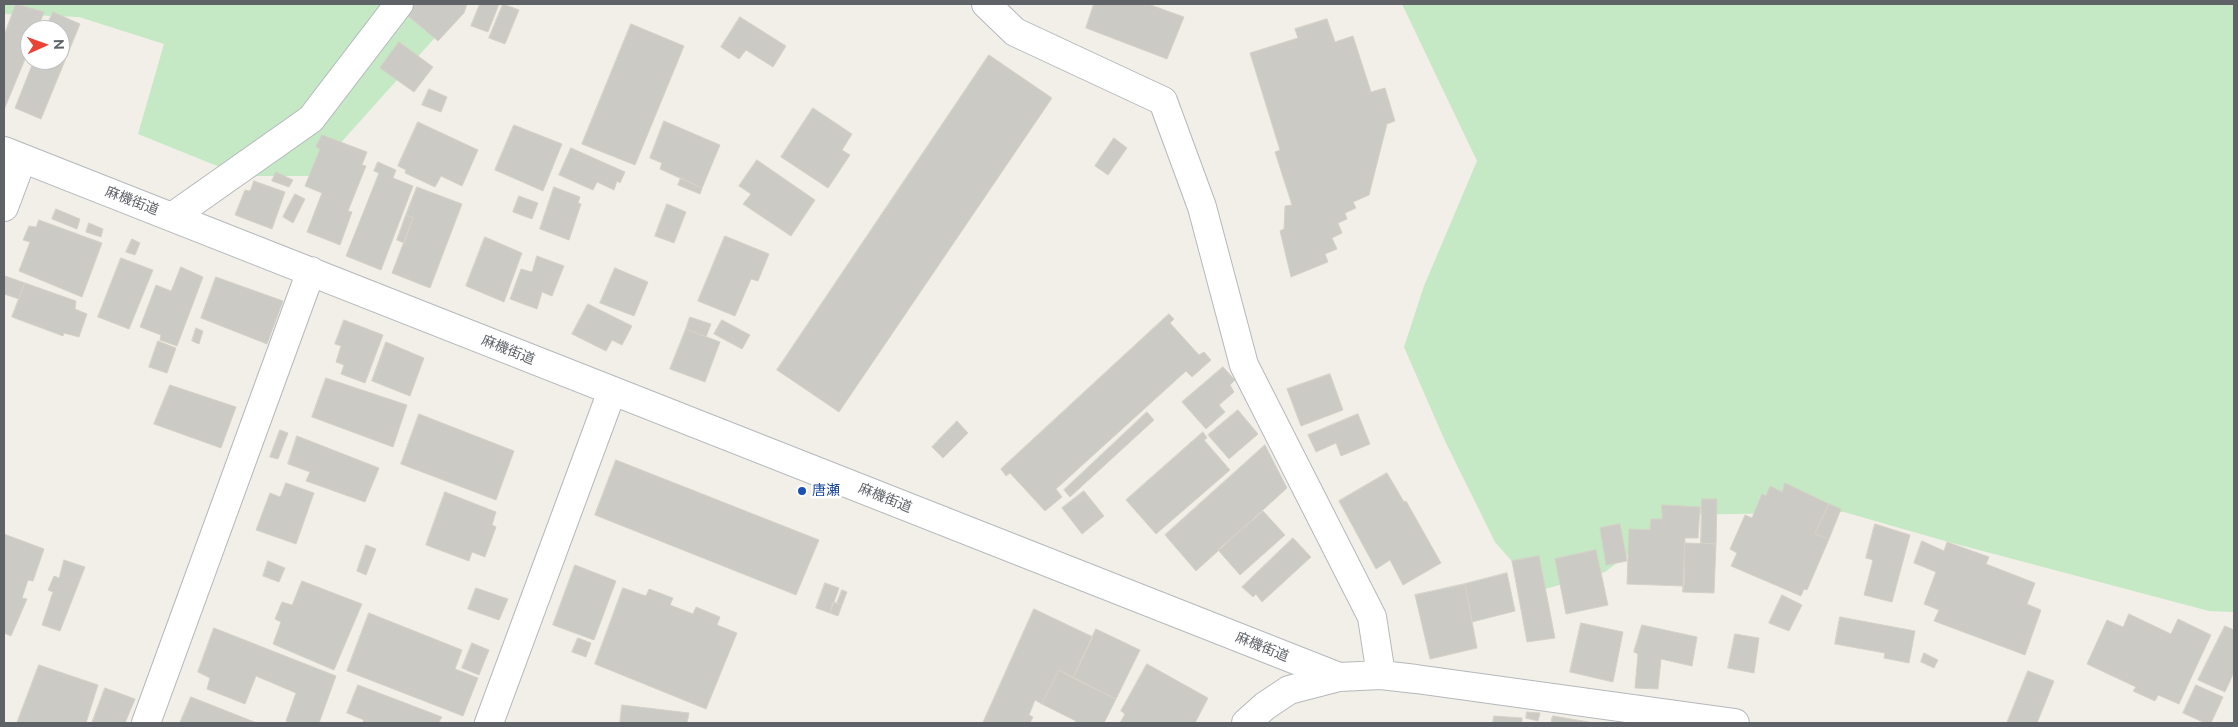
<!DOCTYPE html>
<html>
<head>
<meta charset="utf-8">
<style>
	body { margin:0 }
	#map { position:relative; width:2238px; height:727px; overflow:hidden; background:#f1efe8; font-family:Raleway,sans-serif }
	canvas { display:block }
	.frame { position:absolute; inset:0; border:5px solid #5f6368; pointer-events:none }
	.north { position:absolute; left:20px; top:20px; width:50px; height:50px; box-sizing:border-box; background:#fff; border:1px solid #bfc1c3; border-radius:50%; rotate:88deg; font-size:14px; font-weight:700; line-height:20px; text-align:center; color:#5f6368 }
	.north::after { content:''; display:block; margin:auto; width:18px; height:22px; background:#ea4335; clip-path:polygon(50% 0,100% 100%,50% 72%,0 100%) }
</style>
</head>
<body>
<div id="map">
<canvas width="2238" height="727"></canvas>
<div class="frame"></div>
<div class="north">N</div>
</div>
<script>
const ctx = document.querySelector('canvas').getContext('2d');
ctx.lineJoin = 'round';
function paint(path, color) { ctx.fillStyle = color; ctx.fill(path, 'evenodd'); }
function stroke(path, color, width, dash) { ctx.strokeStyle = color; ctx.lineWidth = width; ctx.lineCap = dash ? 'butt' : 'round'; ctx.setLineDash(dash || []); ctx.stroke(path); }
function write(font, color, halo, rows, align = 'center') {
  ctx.font = font + ' Raleway,"Noto Sans JP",sans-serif'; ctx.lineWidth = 5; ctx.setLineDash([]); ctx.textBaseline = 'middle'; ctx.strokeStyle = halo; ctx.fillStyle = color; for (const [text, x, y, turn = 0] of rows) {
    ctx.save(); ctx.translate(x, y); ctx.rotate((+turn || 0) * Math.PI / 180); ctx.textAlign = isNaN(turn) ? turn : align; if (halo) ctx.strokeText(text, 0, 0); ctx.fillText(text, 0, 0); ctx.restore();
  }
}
const green = new Path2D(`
	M4 4H465L311 176H242L138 134 164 44 79 17 4 14Z
	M1402 4H2234V612L2209 611 1945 541 1844 512 1680 515 1605 572 1538 591 1495 542 1445 441 1404 347 1424 286 1477 161Z`);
const building = new Path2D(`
	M16 4 44 12 37 30H30V47L4 110V36Z
	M415 4H467L464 13 438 41 407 15Z
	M480 4H499L488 32 471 26Z
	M503 4 519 10 505 44 489 38Z
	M1094 4H1148L1184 17 1167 59 1086 28Z
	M53 12 80 24 41 119 15 108 34 60H60V30H45Z
	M740 17 786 46 773 67 746 50 739 59 721 47Z
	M1327 19 1335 42 1353 36 1371 92 1385 88 1395 121 1387 124 1369 195 1353 202 1356 208 1345 213 1347 219 1338 223 1342 233 1332 238 1337 249 1325 254 1328 262 1291 277 1280 231 1284 229 1285 206 1292 205 1275 152 1280 150 1250 53 1298 38 1295 29Z
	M631 24 684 46 635 165 582 144Z
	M399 42 433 67 414 92 380 68Z
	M989 55 1052 98 839 412 777 370Z
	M429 89 447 97 441 112 422 105Z
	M813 108 852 134 842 150 850 155 828 188 781 157Z
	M664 121 720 145 702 188 660 169 662 163 650 158Z
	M418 122 478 150 462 186 441 176 435 187 405 173 406 170 398 166Z
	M514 125 562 144 543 191 495 170Z
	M322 135 367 152 362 165 366 166 348 211 352 212 340 245 307 232 322 193 305 186 320 149 316 147Z
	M1114 138 1127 148 1108 175 1095 166Z
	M571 148 625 172 620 183 617 181 614 190 597 182 593 190 559 175Z
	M757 160 815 200 791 236 743 204 751 194 739 186Z
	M378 162 396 170 393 178 413 186 381 270 346 256 379 173 374 171Z
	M276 172 293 180 289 187 272 181Z
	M681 178 702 188 700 194 678 185Z
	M254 181 285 192 272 229 235 215 245 190 250 191Z
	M417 187 462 204 430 288 392 273 413 218 406 215Z
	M554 187 580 197 578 203 581 204 569 240 540 229Z
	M295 194 305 199 293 223 283 217Z
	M519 196 538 203 532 219 513 212Z
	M667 204 686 212 674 243 655 236Z
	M56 209 80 219 77 229 52 219Z
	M406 215 413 218 404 243 397 240Z
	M39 220 102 243 82 297 19 271 30 242 23 240 29 226 36 227Z
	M89 223 103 229 101 237 86 232Z
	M725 236 769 254 758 281 751 279 735 316 698 301Z
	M485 237 522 253 504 302 466 286Z
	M132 239 140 243 135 255 126 252Z
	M537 256 564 266 552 296 542 292 537 309 510 299 521 269 532 272Z
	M121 258 153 270 129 329 98 317Z
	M181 267 203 277 177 346 160 340 161 335 140 327 156 285 171 291Z
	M615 268 648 282 634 316 600 303Z
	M5 276 25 283 19 299 4 294Z
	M216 277 283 301 267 344 201 318Z
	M25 283 76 301 75 309 87 314 79 337 64 333 63 336 12 317Z
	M588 304 632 326 622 345 612 340 606 351 572 334Z
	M1169 314 1174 319 1170 323 1199 355 1204 352 1211 360 1192 377 1186 371 1056 489 1062 497 1045 511 1010 473 1006 476 1001 469Z
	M690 317 711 324 706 337 686 329Z
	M344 320 383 335 365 383 341 374 344 365 336 362 341 346 335 344Z
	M722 320 750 335 742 349 714 334Z
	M196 328 203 331 199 344 192 341Z
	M686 329 720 342 705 382 670 369Z
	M158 341 176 348 167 373 149 367Z
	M386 342 424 358 410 396 372 381Z
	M1223 367 1235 380 1230 385 1234 392 1219 405 1225 412 1206 429 1182 402Z
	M1330 374 1343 410 1301 426 1287 389Z
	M326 378 407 405 393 447 312 417Z
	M170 385 236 407 221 448 154 424Z
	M1238 410 1258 434 1229 459 1208 435Z
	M1147 412 1154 420 1070 497 1064 490Z
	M419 414 514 451 496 500 401 464Z
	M1358 414 1370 444 1341 456 1336 443 1316 452 1308 435Z
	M957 421 968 433 943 458 932 447Z
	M280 430 288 433 278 459 270 457Z
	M1203 432 1207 438 1204 440 1230 470 1156 534 1126 500Z
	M297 436 379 468 365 502 306 481 310 472 288 464Z
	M1265 445 1287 488 1196 571 1165 535Z
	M616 460 819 540 796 595 595 515Z
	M1387 473 1404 502 1406 501 1441 563 1403 585 1390 560 1376 569 1339 501Z
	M286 483 314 493 296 544 256 530 270 493 280 497Z
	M1785 483 1829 504 1815 534 1829 539 1807 590 1804 589 1801 596 1731 566 1737 553 1730 549 1745 515 1752 518 1762 494 1766 496 1770 486 1782 492Z
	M1084 491 1104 516 1082 534 1062 508Z
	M445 492 496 512 492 525 496 527 485 557 472 552 469 561 426 545Z
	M1702 499H1717L1716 544 1701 543Z
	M1829 504 1841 509 1829 539 1815 534Z
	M1662 505 1700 507 1698 538H1685L1684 586 1627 584 1629 529 1650 530 1651 519H1662Z
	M1263 511 1285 535 1240 575 1218 550Z
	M1620 524 1627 561 1606 565 1600 528Z
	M1875 524 1910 535 1892 602 1864 595 1873 560 1866 558Z
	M4 534 44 549 33 581 28 580 22 598 27 599 11 636 4 633Z
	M1293 538 1311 557 1262 602 1256 594 1253 597 1242 587Z
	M1922 541 1944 551 1947 542 1989 557 1986 564 2035 583 2027 604 2041 610 2025 655 1934 621 1939 610 1924 604 1936 572 1914 563Z
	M1685 543 1716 544 1714 593 1683 592Z
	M366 545 376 549 366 575 357 571Z
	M1596 550 1608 605 1566 614 1555 559Z
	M1539 556 1555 638 1527 642 1512 561Z
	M64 560 85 567 60 631 42 625 53 592 48 590 54 576 59 578Z
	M268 561 285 568 279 582 263 576Z
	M575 565 616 581 594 640 553 625Z
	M1507 573 1515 611 1472 622 1465 584Z
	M302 581 362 604 334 670 273 644 281 622 275 619 282 602 292 605Z
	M825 583 839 588 830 613 816 608Z
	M1465 584 1477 648 1430 659 1415 595Z
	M476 588 508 599 499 620 468 609Z
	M623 588 646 596 649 589 673 598 670 605 693 614 696 607 720 617 717 625 737 633 706 709 595 664Z
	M842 590 847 592 842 605 837 603Z
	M1782 595 1802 605 1789 631 1769 623Z
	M833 602 842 605 838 616 830 613Z
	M1034 609 1093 637 1073 678 1059 670 1042 704 1035 700 1029 715 1033 717 1030 723H983Z
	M369 613 462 650 455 669 478 678 463 716 347 671Z
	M2129 614 2171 634 2178 619 2211 635 2179 704 2158 695 2155 701 2133 691 2136 687 2087 664 2107 620 2123 627Z
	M1840 617 1915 631 1909 663 1884 658 1885 653 1835 644Z
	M1581 623 1623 632 1613 682 1570 672Z
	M1642 625 1697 637 1692 666 1661 659 1658 689 1635 688 1638 654 1634 652Z
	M2225 626 2234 630V672L2225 692 2198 680Z
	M214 628 336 676 319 723H291L286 721 296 693 256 676 245 704 207 689 210 678 198 672Z
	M1096 629 1140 650 1116 699 1073 678Z
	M1735 634 1759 638 1754 673 1728 668Z
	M578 638 591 643 586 657 572 652Z
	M472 643 489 650 479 675 462 668Z
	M1924 653 1938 660 1934 668 1921 662Z
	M1147 664 1208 698 1195 723H1120L1125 714 1121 711Z
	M39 665 98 685 86 723H17Z
	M1059 670 1116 699 1104 723H1074L1076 721 1042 704Z
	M2028 671 2054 681 2037 723H2007Z
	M358 685 442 717 439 722 443 723H362L364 720 347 713Z
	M2196 685 2223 697 2211 723H2205L2183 713Z
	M105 688 135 699 125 723H92Z
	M191 697 257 723H180Z
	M622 705 689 713 687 723H620Z
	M1527 712 1540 713 1538 721 1526 718Z
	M1494 716 1522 718V723H1493Z
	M1553 716 1589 722V723H1551Z`);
const minor = new Path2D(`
	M986 4 1015 32 1163 101 1202 207 1244 365 1372 617 1381 675
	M4 151 1339 677 1381 675 1416 679 1735 723
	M4 207 22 159
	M172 217 311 119 399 4
	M146 723 311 271
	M489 723 612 391
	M1246 723 1265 706 1289 690 1339 677`);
const markers = [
	[802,491,5,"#1a4fb4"]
];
const streetNames = [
	["麻機街道",132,201,21],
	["麻機街道",508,350,22],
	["麻機街道",885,498,22],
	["麻機街道",1262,647,22]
];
const transitNames = [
	["唐瀬",812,491]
];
paint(green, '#c5e8c5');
paint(building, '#cccac5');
stroke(building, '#d6d1c6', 1);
stroke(minor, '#b5b8bc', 30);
stroke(minor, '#fff', 28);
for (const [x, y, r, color] of markers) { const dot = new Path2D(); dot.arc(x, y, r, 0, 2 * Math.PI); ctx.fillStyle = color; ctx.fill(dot); stroke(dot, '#fff', 2); }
write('14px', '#5f6368', '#fff', streetNames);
write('14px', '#164399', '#fff', transitNames, 'left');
</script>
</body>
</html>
